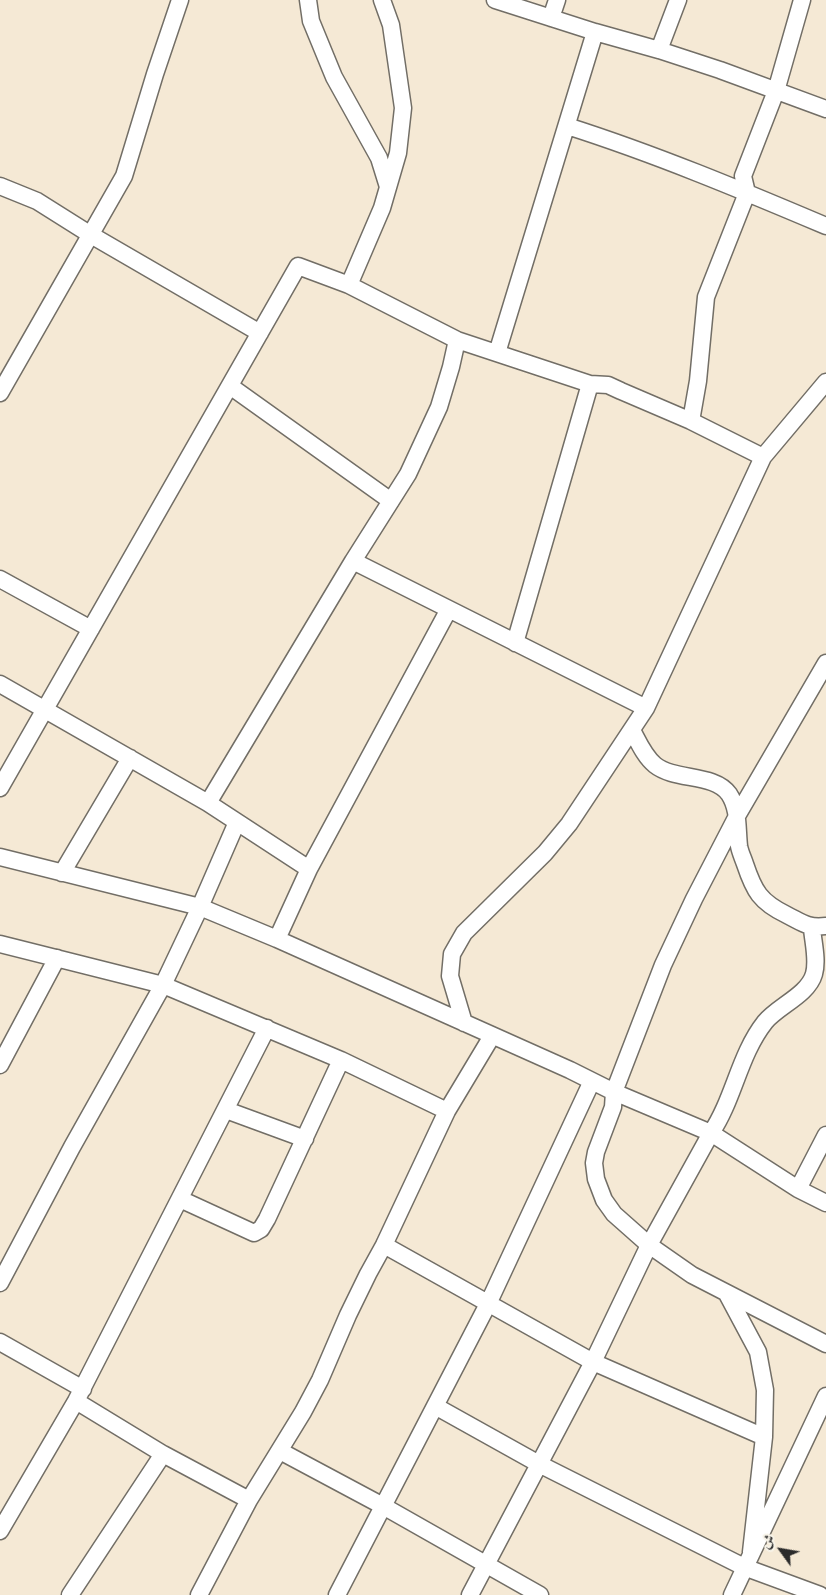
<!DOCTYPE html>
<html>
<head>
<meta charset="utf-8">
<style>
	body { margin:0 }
	#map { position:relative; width:826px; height:1595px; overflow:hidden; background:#f5e9d5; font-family:"IM FELL English",Amiri,serif }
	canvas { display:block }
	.north { position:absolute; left:756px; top:1525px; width:50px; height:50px; -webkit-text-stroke:4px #f7f3e8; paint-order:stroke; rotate:302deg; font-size:14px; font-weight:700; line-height:20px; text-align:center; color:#2b2b2b }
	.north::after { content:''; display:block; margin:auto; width:18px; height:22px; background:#2b2b2b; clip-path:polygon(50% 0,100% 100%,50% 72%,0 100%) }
</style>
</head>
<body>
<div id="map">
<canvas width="826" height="1595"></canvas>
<div class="north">ش</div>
</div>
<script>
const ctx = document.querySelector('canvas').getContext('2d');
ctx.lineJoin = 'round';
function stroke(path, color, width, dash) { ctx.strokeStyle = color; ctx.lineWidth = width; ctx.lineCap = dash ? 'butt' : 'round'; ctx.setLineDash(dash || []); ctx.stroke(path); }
const street = new Path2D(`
	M308 0 311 21 334 77 379 158 388 187
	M495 0 595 32 659 50 720 70 826 109
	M551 18 557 0
	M659 50 678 0
	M567 126C655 154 741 190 826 226
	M0 186 37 201 91 235 260 333
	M349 285 382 208 398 153 403 108 391 25 382 0
	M497 353 595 32
	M230 386 391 501
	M0 393 124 176 155 74 180 0
	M691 421 698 381 706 297 747 193 743 176 776 91 802 0
	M353 561 646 708
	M0 579 91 629
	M515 643 590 384
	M826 663 737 816 694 899 663 965 614 1092 613 1107 596 1152 594 1163 596 1179 604 1200 614 1214 649 1245 692 1275 826 1344
	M0 684 208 803 309 869
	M632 730C638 741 644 756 655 765 675 781 714 773 729 794 739 809 737 828 739 846 740 852 743 858 745 864 754 891 760 902 787 915 803 923 807 928 826 926
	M0 788 298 266 349 285 457 340 590 384 608 385 621 391 691 421 763 457
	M208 803 353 561 408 474 439 407 451 367 457 340
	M0 857 200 907 277 939 570 1070 614 1092 711 1133 798 1189 826 1203
	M62 873 130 758
	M277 939 309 869 449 609
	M0 944 163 985 341 1060 447 1111
	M464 1023 450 976 452 954 464 933 545 853 569 824 646 708 763 457 826 382
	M0 1065 57 958
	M226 1110 305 1139
	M798 1189 826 1135
	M180 1199 254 1233 261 1229 267 1219 341 1060
	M384 1245 593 1362 764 1437
	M0 1283 72 1147 163 985 200 907 237 822
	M727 1294 758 1352 765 1390 764 1437 751 1552
	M0 1342 83 1389
	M76 1401 163 1454 249 1500
	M435 1406 539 1464 744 1567 820 1595
	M280 1451 383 1506 540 1595
	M0 1531 76 1401 267 1028
	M70 1595 163 1454
	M199 1595 249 1500 303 1412 320 1380 348 1315 368 1274 384 1245 447 1111 492 1036
	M337 1595 488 1304 592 1081
	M470 1595 593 1362 649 1245 711 1133C734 1099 739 1055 765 1022 778 1006 808 995 814 974 818 960 813 942 812 928
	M732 1595 826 1396`);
stroke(street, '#726e66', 19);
stroke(street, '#fff', 16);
</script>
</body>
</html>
